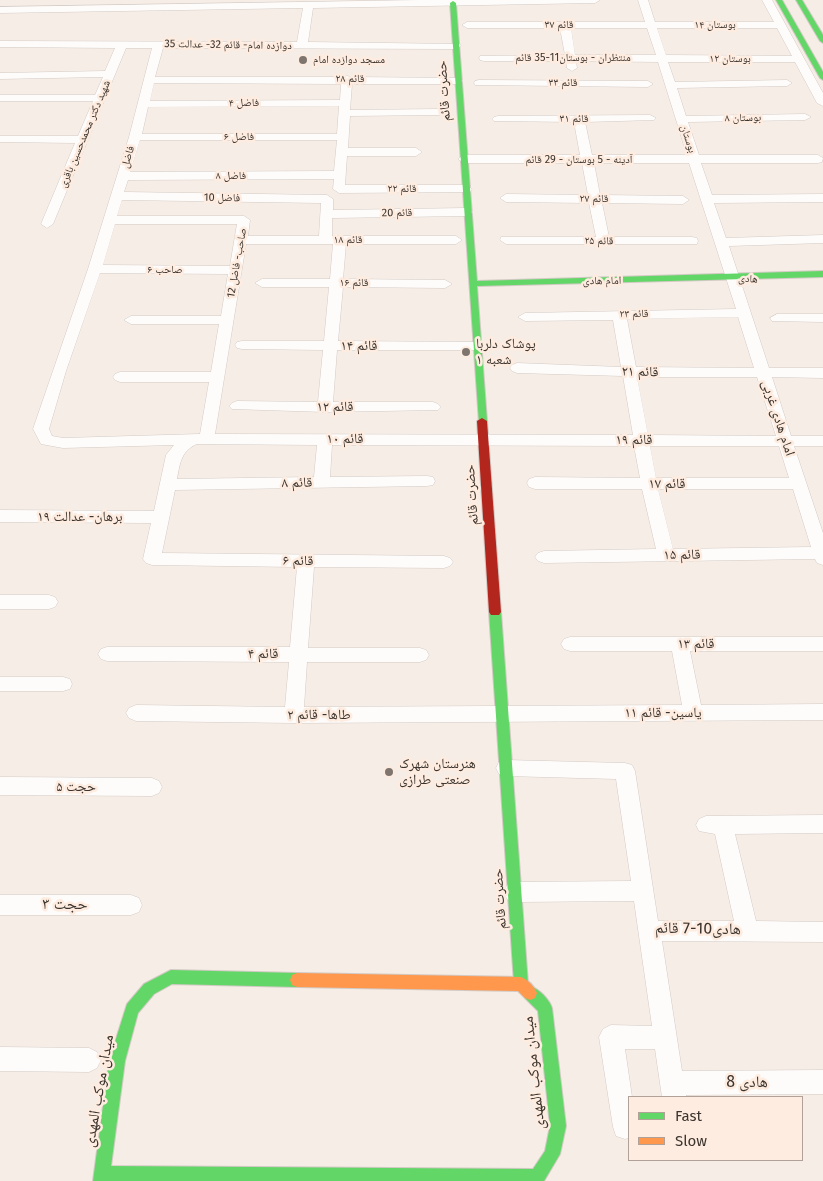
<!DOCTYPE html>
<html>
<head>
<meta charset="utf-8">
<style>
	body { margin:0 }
	#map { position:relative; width:823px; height:1181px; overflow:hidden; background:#f6ede6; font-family:"Fira Sans",sans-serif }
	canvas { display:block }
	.legend { position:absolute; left:628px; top:1096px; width:175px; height:65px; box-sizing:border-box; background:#fdecdf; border:1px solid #b0a298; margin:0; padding:6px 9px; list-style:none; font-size:15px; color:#3c342e }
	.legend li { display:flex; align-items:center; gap:10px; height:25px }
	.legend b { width:25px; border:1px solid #b0a298 }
</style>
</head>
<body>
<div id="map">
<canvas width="823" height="1181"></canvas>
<ul class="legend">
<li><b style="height:6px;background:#63d668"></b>Fast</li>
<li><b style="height:6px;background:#ff974d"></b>Slow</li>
</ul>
</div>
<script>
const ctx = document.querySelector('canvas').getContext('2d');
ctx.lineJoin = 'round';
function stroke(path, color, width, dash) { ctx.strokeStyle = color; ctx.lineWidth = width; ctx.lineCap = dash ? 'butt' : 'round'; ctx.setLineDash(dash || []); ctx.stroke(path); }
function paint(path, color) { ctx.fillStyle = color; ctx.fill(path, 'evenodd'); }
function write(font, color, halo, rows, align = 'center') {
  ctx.font = font + ' "Fira Sans","Noto Naskh Arabic",sans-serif'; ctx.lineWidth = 5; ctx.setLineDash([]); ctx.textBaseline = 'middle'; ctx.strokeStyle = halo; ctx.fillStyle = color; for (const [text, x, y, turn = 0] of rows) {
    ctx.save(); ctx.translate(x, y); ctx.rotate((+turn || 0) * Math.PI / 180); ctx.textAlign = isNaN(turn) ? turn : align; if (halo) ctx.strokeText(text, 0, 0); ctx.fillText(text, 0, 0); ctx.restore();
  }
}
const street = new Path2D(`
	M420 0H600L595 3 313 8 308 42 460 44 461 46 456 49 163 48 155 77H343L347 76 351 77 458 78 463 81 458 84H352L350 110 439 109 445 112 439 115 350 116 348 148H416L422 152 416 156H347L345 185H466L472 189 470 192 339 193 333 189 334 179 128 180 124 192 327 195 333 199V210L467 208 473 212 467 216 332 218V236H456L462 240 456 244H346L343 279 445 280 452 284 445 288 343 287 338 341 477 342 482 343 484 346 482 349 477 350H337L333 402H433L438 404 441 407 438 410 325 412 232 409 229 406 232 403 237 401 318 402 323 350 242 349 237 348 235 345 237 342 242 341H324L329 287H262L255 283 262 279H330L333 244H246L215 434 633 435 623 376 517 373 512 371 510 368 512 365 517 363 621 367 613 320 525 321 518 317 525 313 736 309 689 163H594L600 195 683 196 689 200 683 204 602 203 609 237H692L697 238 698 241 697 244H506L500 240 501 237H596L589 203 506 202 500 198 506 194 588 195 582 163H464L458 159 464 155H580L574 122 494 121 492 119 494 117 498 116 650 115 656 118 654 120 585 122 592 155H687L658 62 576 61 577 68 572 71 567 68 566 61H484L480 60 479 58 480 56 565 55 560 28H467L462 25 467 22H645L638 0H648L655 22H774L762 0H772L823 93V106L817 103 795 62H668L675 82 787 80 792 83 787 86 677 88 686 116 805 114 811 117 805 120 688 122 699 155H818L823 158 822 162 818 163H701L712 195 823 194V202L714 203 726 238 823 235V243L729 246 769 368H823V378L772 377 791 436H823V446H794L823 533V565L817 563 815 559 544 563 538 561 535 557 538 553 544 551 656 549 642 489H535L529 487 527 483 529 479 535 477 640 478 634 446 332 445 330 477 427 476 433 477 435 481 433 485 427 486 175 490 162 553 444 556 450 558 453 562 450 566 444 568 314 567 308 648H420L426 650 429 655 426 660 420 662H307L304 707 682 705 672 651H570L564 649 561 644 564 639 570 637H823V651H690L701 705 823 704V720L294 723 136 721 129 718 126 713 129 708 136 705 285 707 289 662 107 661 101 659 98 654 101 649 107 647H290L297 567 152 565 146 563 143 559 151 523 0 522V510L154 511 166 455 174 445 63 448 41 444 33 429 88 269 129 137 152 48H126L53 224 47 228 41 224 75 143 0 142V136H78L93 101H0V95H95L103 77 0 79V73L105 71 115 48 0 47V41L297 42 303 8 0 13V7ZM571 28H647L656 55H575ZM657 28H777L792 56 666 55ZM154 83 341 84 340 100 150 101ZM339 106 337 134H142L148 107ZM140 140H337L334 171 130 172ZM122 200 321 203 319 236H248L250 220 244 216H117ZM115 224H237L230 266 103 265ZM100 273 228 274 221 316H131L124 320 131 324H219L211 372H120L115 374 113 377 115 380 120 382H209L200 434 63 438 52 436 49 429 66 371ZM738 317 754 368 636 367 627 319ZM637 377H757L776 436 648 435ZM197 444 317 445 314 477 177 479C180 463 181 451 197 444ZM650 446H779L789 478H656ZM658 489H793L811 547 673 549Z
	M479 80 648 81 653 84 648 87 475 85 474 83 475 81Z
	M777 314H823V322L772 321 770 318Z
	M0 595H49L55 597 58 602 55 607 49 609H0Z
	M0 677H63L70 679 72 684 70 689 63 691H0Z
	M506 760 625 763 632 765 635 771 658 921H734L715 834 699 831 696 825 699 819 706 816 823 815V833L735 834 756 921 823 922V942L662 941 682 1071 823 1070V1094L686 1095V1097H662L655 1049H625L632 1097H629V1138L625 1139 616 1136 613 1127 599 1037 603 1029 611 1025 652 1026 634 901 515 902 507 899 504 892 507 885 515 882 631 881 616 779 506 776 499 774 496 768 499 762Z
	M0 777 152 778 159 781 162 787 159 793 152 796 0 795Z
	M0 895H131L139 898 142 905 139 912 131 915H0Z
	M0 1047 89 1048 97 1052 101 1060 97 1068 89 1072 0 1071Z`);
const fast = new Path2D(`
	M776 0H782L823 72V80L820 78Z
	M796 0H802L823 35V43L820 41Z
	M453 1 456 3 477 281 823 271V277L477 286 487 421 485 423H479L450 3Z
	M495 608 499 609 501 612 528 984 527 987 530 986C539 989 549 999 552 1008L566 1126 560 1154 544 1181H93L109 1061 127 1004 144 984 171 970 297 973 302 975 304 980 302 985 297 987 172 984 154 994 138 1013 125 1061 111 1166 533 1169 545 1151 550 1126 538 1011 525 998 523 993 524 990 521 991 516 989 514 984 489 612 491 609Z`);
const slow = new Path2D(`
	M297 973 521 977C528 980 534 986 537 993L535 998 530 1000 525 998 518 991 297 987 292 985 290 980 292 975Z`);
const jam = new Path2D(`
	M482 418 487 421 501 612 499 615H491L489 612 477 421Z`);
const markers = [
	[303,60,5,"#7d756e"],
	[466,352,5,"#7d756e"],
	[389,772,5,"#7d756e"]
];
const farStreetnames = [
	["قائم ۳۷",559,25],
	["بوستان ۱۴",715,25],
	["دوازده امام- قائم 32- عدالت 35",228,45,1],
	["منتظران - بوستان11-35 قائم",573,58],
	["بوستان ۱۲",730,59],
	["قائم ۲۸",350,79],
	["قائم ۳۳",563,83],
	["فاضل ۴",244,103],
	["بوستان ۸",743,118,-1],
	["قائم ۳۱",574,119],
	["شهید دکتر محمدحسین باقری",85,134,-67],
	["فاضل ۶",239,137],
	["بوستان",688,139,72],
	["فاضل",128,157,-73],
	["آدینه - 5 بوستان - 29 قائم",579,160],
	["فاضل ۸",231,176],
	["قائم ۲۲",402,189],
	["فاضل 10",222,198,1],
	["قائم ۲۷",594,199],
	["قائم 20",397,213,-1],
	["قائم ۱۸",348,240],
	["قائم ۲۵",599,241,1],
	["صاحب- فاضل 12",237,263,-80],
	["صاحب ۶",165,270],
	["هادی",748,279,4],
	["امام هادی",602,281,-1],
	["قائم ۱۶",354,283],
	["قائم ۲۳",634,314,-1]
];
const farPoinames = [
	["مسجد دوازده امام",313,60]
];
const streetNames = [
	["حضرت قائم",444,91,-94],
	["قائم ۱۴",359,346],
	["قائم ۲۱",640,372,1],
	["قائم ۱۲",335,407],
	["امام هادی غربی",778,418,72],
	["قائم ۱۰",345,439],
	["قائم ۱۹",634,440],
	["قائم ۸",297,483,-1],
	["قائم ۱۷",667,484],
	["حضرت قائم",472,495,-94],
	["برهان- عدالت ۱۹",80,517],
	["قائم ۱۵",682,555,-1],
	["قائم ۶",298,561,1],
	["قائم ۱۳",696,644],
	["قائم ۴",263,654],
	["یاسین- قائم ۱۱",663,713],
	["طاها- قائم ۲",319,715],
	["حجت ۵",76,787],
	["حضرت قائم",500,899,-94]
];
const poiNames = [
	["پوشاک دلربا",476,344],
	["شعبه ۱",476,360],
	["هنرستان شهرک",399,764],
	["صنعتی طرازی",399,780]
];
const nearStreetnames = [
	["حجت ۳",65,905],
	["هادی10-7 قائم",698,929,1],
	["میدان موکب المهدی",534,1073,-96],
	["هادی 8",747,1083],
	["میدان موکب المهدی",99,1091,-80]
];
stroke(street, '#d2cac4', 1);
stroke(fast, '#d2cac4', 2);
stroke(slow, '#d2cac4', 2);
stroke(jam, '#d2cac4', 2);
paint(street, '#fefcfb');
paint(fast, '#63d668');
paint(slow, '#ff974d');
paint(jam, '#b3261e');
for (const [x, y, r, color] of markers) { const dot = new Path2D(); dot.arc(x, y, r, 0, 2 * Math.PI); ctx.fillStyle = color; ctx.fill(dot); stroke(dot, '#fdecdf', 2); }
write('11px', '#3c342e', '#fdecdf', farStreetnames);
write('11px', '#3c342e', '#fdecdf', farPoinames, 'left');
write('14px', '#3c342e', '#fdecdf', streetNames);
write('14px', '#3c342e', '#fdecdf', poiNames, 'left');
write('16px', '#3c342e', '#fdecdf', nearStreetnames);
</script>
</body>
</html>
